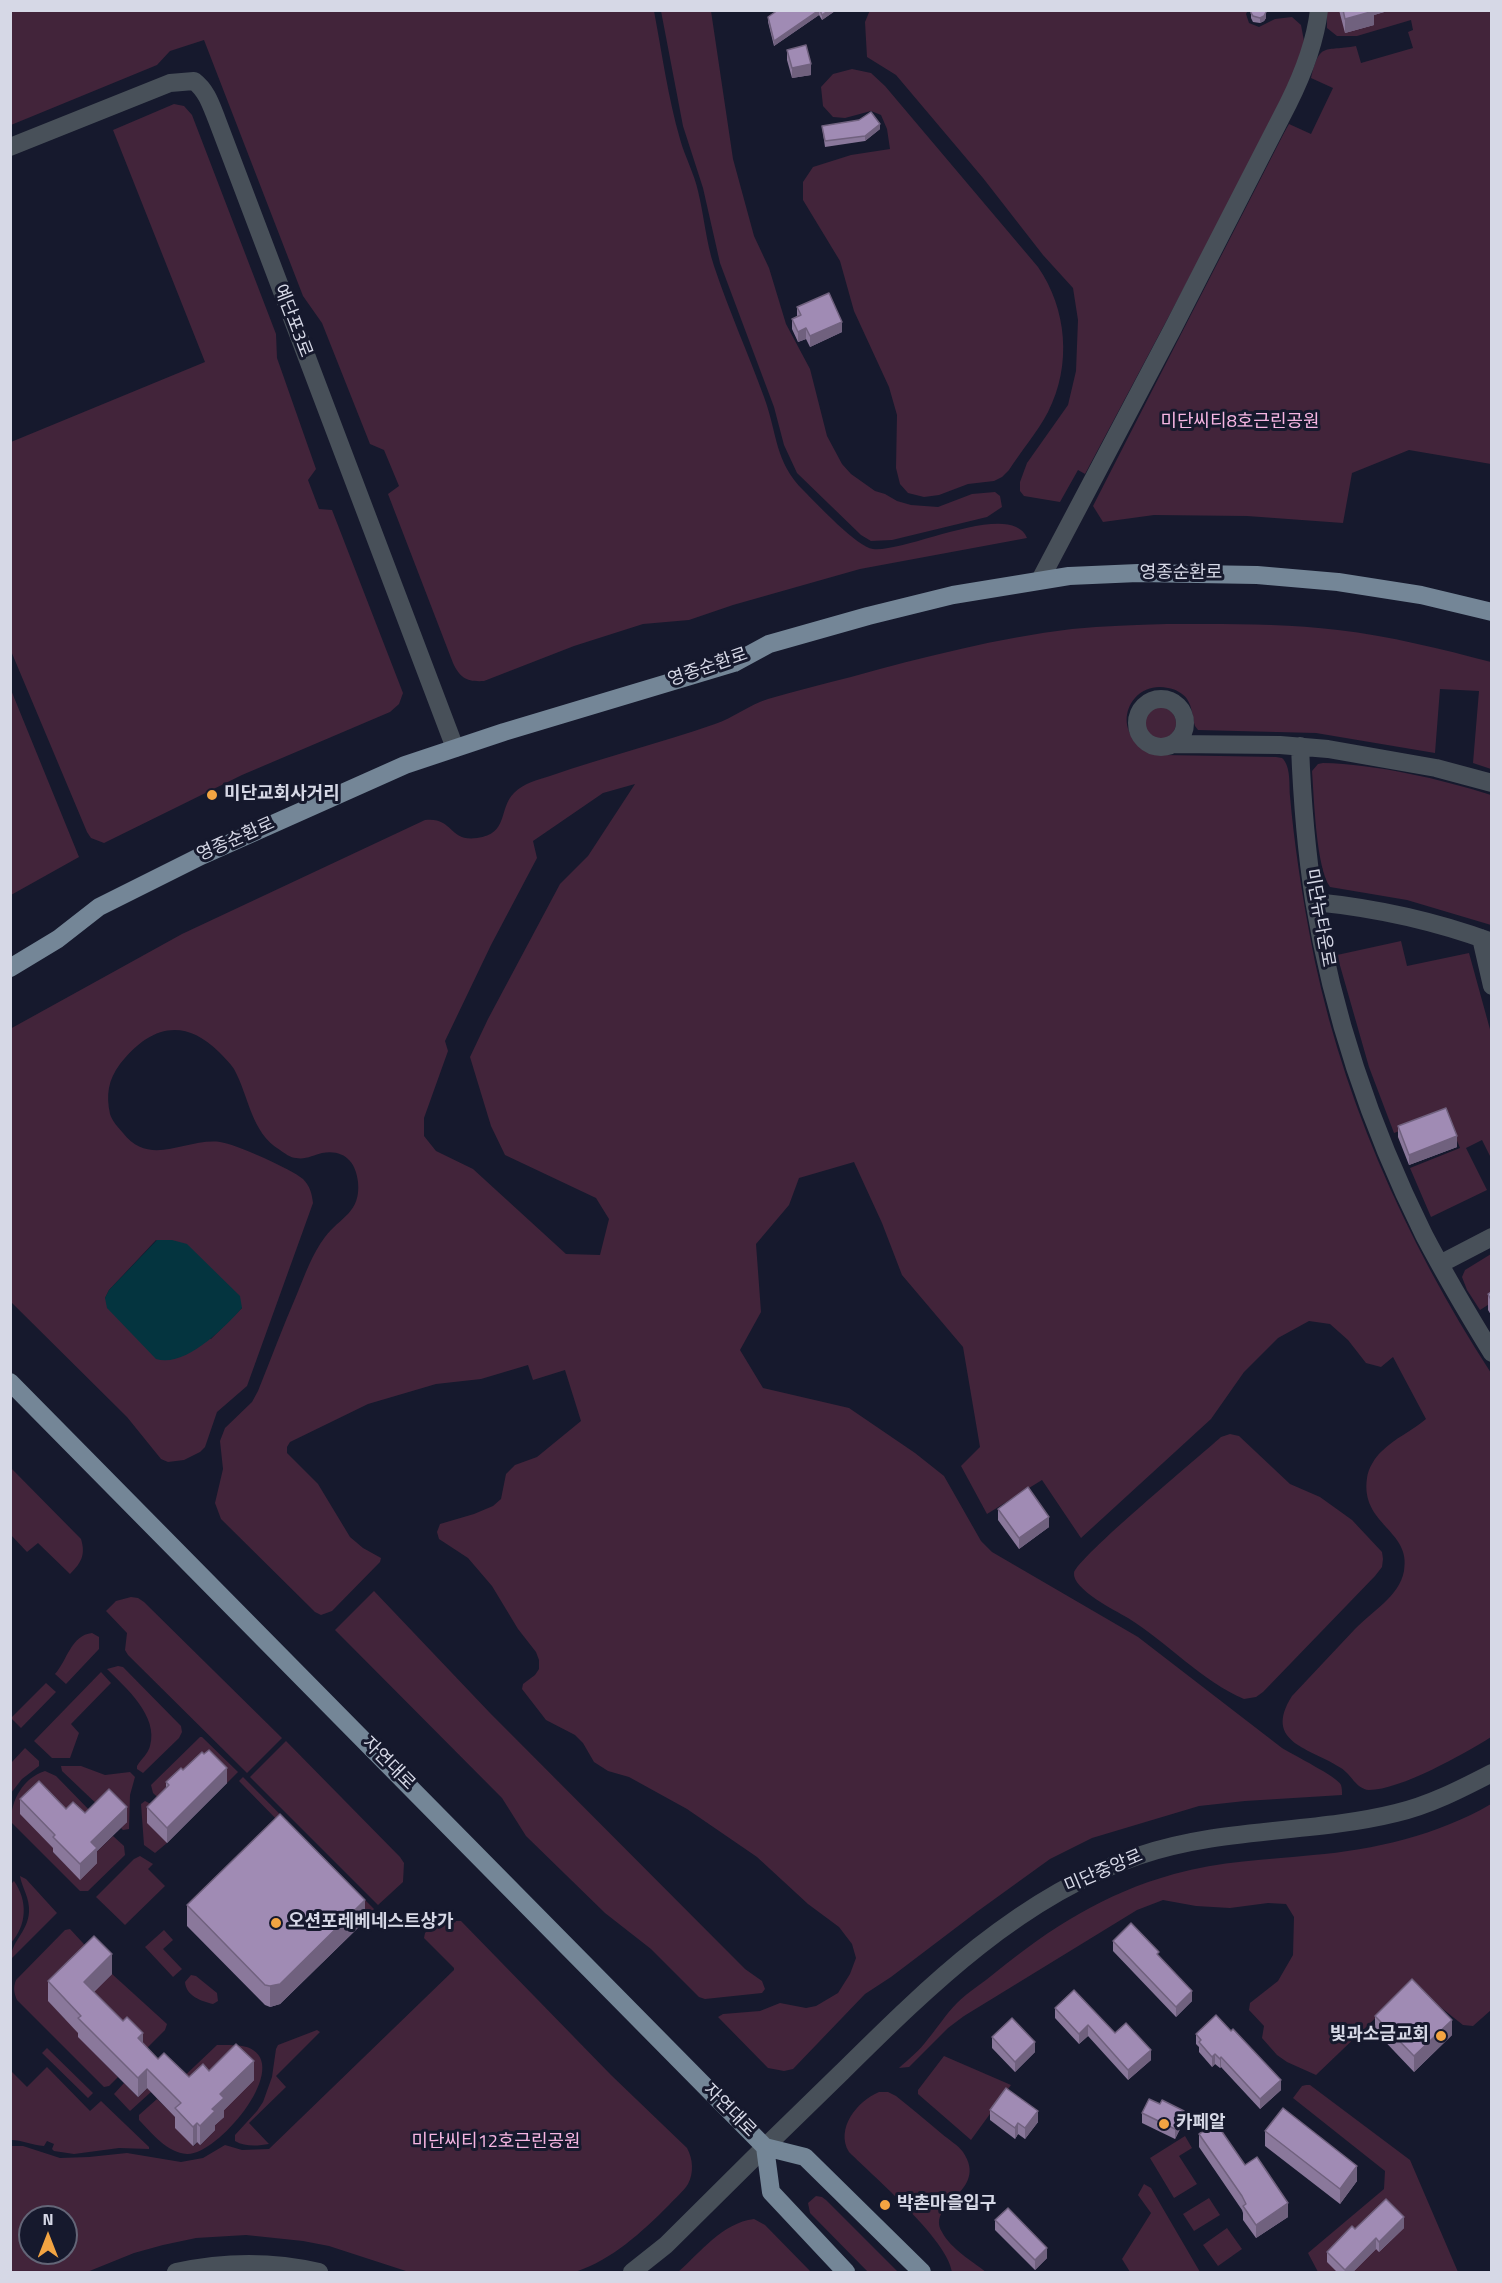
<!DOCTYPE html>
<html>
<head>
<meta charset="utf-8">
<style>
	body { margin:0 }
	#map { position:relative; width:1502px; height:2283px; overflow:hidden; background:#16192d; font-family:"Titillium Web",sans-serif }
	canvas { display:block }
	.frame { position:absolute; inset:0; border:12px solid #d6d8e6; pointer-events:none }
	.north { position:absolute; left:18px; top:2205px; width:60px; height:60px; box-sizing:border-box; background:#16192d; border:2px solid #636577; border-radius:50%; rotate:0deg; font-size:16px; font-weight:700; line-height:24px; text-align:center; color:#d6d8e6 }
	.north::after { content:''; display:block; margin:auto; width:21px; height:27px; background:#f3a442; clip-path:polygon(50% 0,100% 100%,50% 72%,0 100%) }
</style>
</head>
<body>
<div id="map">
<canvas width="1502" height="2283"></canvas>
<div class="frame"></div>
<div class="north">N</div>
</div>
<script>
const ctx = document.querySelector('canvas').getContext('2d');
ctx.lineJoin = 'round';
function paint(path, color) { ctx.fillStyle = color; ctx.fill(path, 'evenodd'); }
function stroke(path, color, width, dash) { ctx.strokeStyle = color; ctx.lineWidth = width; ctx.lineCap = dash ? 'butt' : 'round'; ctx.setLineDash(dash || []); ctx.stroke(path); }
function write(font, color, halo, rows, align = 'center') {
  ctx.font = font + ' "Titillium Web","Noto Sans KR",sans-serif'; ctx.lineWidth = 6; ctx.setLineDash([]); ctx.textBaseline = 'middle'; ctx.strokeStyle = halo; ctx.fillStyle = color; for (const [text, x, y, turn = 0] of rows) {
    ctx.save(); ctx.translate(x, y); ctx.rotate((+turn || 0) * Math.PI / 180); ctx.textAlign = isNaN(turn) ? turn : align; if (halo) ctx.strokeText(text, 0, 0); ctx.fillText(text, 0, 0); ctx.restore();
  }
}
const green = new Path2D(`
	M11 10 654 11C662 53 668 98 680 139 685 157 694 173 698 191 704 215 706 242 714 266 729 311 748 353 764 397 778 435 774 461 804 491 817 504 857 547 873 549 906 553 1011 499 1027 538L860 569 733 605 689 620 643 624 574 646 484 681C467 682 460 678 453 663L388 494 399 486 384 450 370 444 322 323 303 296 204 40 170 51 157 65 11 125Z
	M870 10H1248L1246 14 1249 23 1259 27 1275 19 1292 17 1301 25 1304 41 1300 58 1270 126 1085 474 1078 470 1060 502 1024 496 1020 491V482L1027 463 1068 405 1076 371 1078 320 1073 288 1043 255 983 178 896 75 867 57 865 22Z
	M661 11H711L733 159 754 236 769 268 786 324 810 369 827 436 842 464 851 474 875 491 885 494 897 501 911 505 938 507 972 494 995 492 1000 496 1002 507 987 517 892 540 871 541 861 535 797 473 784 445 774 407 720 263 703 188 683 126Z
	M1327 11H1491V464L1409 450 1352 473 1343 523 1247 516 1154 515 1103 522 1093 506 1284 133 1289 124 1311 134 1333 88 1311 78C1320 41 1324 52 1356 46L1361 63 1413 48 1408 32 1413 30 1411 20 1357 36H1337L1327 28Z
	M852 69 871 73 885 86 1038 267C1067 309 1072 365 1048 412 1037 433 1021 451 1009 470L1002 477 994 481 968 484 939 495 924 497 908 493 900 484 896 468 897 415 889 387 854 311 840 261 803 200V182L813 167 851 155 890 149 887 129 881 115 871 111 845 118 833 117 823 106 821 87 833 74Z
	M174 104 184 106 192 115 276 334 277 358 316 469 308 480 319 509 332 510 403 693 399 704 390 712 242 775 104 843 91 838 87 832 11 651V442L205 362 113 130Z
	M1167 624C1224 624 1281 623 1338 630 1390 636 1441 649 1491 662V769L1473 763 1479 691 1440 689 1435 753 1316 733 1198 730 1195 726C1192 717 1193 708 1187 699 1183 693 1175 689 1168 688 1126 678 1103 743 1164 755L1276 757 1282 758C1291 766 1289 784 1290 796 1294 842 1301 887 1309 931 1337 1088 1405 1240 1491 1373V1737C1464 1754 1400 1790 1369 1790 1356 1789 1351 1774 1341 1768 1311 1748 1262 1743 1292 1696 1313 1674 1334 1651 1355 1629 1372 1611 1399 1597 1404 1571 1412 1530 1360 1525 1367 1478 1368 1469 1375 1457 1382 1451 1395 1438 1412 1431 1426 1419L1393 1357 1381 1367 1366 1363 1348 1340 1330 1324 1309 1321 1278 1338 1244 1372 1211 1419 1081 1538 1042 1480 987 1514 961 1466 980 1447 963 1347 902 1275 882 1223 854 1162 799 1178 789 1205 756 1244 761 1312 740 1350 763 1388 849 1408 915 1453 944 1476 981 1541 992 1552 1138 1637 1282 1748C1293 1755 1338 1777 1341 1785 1342 1788 1342 1792 1342 1795L1245 1801 1199 1806 1092 1838 1050 1859 978 1911 891 1977 865 1994 793 2069 784 2071 768 2068 718 2017 723 2014 760 2011 780 2003 806 2008 816 2006 838 1993 850 1974 856 1958 852 1944 839 1927 808 1904 757 1857 687 1809 629 1777 608 1771 594 1762 583 1743 575 1735 546 1720 522 1689 523 1684 535 1675 539 1669V1660L536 1652 518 1629 492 1586 468 1558 439 1539 437 1532 440 1524 474 1514 493 1506 501 1499 506 1474 515 1465 537 1457 581 1421 565 1370 533 1380 528 1365 481 1379 436 1384 368 1404 290 1442 287 1447V1453L318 1484 350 1537 363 1548 381 1558 380 1562 332 1611 321 1615 315 1612 221 1519 215 1503 223 1469 220 1441 225 1428 252 1402 258 1391C271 1359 283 1326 297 1294 305 1275 312 1254 325 1237 340 1217 361 1213 358 1182 356 1162 344 1149 322 1153 314 1155 305 1160 296 1158 291 1158 284 1153 280 1150 251 1133 249 1096 234 1069 230 1063 224 1057 219 1052 183 1016 149 1027 120 1064 108 1080 106 1095 110 1114 112 1121 118 1127 123 1133 150 1168 186 1138 220 1142 236 1144 291 1169 303 1179 310 1186 312 1194 313 1203L247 1386 217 1412 205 1447 200 1452 184 1460 168 1462 161 1459 127 1417 11 1302 10 1029 182 934 425 820C454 817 448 842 477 838 509 834 498 809 514 793 524 783 537 780 550 776 605 757 660 743 715 724 733 718 749 705 768 699 795 691 823 684 851 677 923 657 998 638 1072 629 1104 626 1135 625 1167 624ZM635 784 588 856 560 884 488 1019 470 1057 491 1126 505 1155 596 1198 609 1219 600 1255 566 1254 473 1169 436 1151 424 1136V1118L448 1051 445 1041 491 945 537 858 533 841 603 793ZM156 1240 242 1308 211 1339 105 1298 109 1290Z
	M11 690 79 857 11 895H10Z
	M1144 723a16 16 0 1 1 32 0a16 16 0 1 1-32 0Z
	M1323 763C1375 764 1441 779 1491 795V925L1407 900 1330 887C1316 867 1314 798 1312 771L1318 764Z
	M1401 941 1407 966 1469 953 1491 1033V1158L1482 1140 1466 1148 1487 1190 1431 1217 1410 1168 1460 1148 1446 1114 1394 1133 1369 1067 1337 955Z
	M1491 1254V1303L1480 1310 1467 1290 1462 1277 1465 1270Z
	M1230 1434 1239 1436 1290 1484 1320 1497 1352 1520 1382 1552 1383 1559 1382 1567 1375 1576 1263 1692 1256 1697 1244 1699C1203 1682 1167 1642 1128 1618 1116 1611 1072 1589 1074 1573 1077 1558 1201 1455 1221 1437Z
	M10 1467 81 1539C86 1555 81 1563 70 1574L38 1543 27 1552 11 1535Z
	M374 1591 490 1713 745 1969 762 1981 765 1989 762 1993 705 1999 699 1997 651 1949 605 1913 526 1836 502 1798 335 1630Z
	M131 1597 138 1598 144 1602 282 1738 247 1773 128 1655 125 1650 127 1633 106 1611 116 1601Z
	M92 1633 99 1637V1649L66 1684 55 1674C67 1661 71 1635 92 1633Z
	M118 1666 123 1667 181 1726 182 1732 179 1738 143 1773 137 1769V1766C141 1759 148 1754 150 1746 159 1716 125 1687 107 1669Z
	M101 1672 111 1683 71 1724 79 1733 70 1758H52L34 1741Z
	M46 1683 56 1692 21 1728 11 1718Z
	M200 1737H202L238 1772 227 1783 168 1807 153 1793 151 1785Z
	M286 1741 400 1857 404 1863 403 1882 378 1905 250 1777Z
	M25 1748 39 1761V1766L22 1779 11 1793V1763Z
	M61 1766H81L105 1775 130 1772 135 1777 130 1795 129 1829 123 1830 121 1828 126 1822 103 1810 62 1771Z
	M45 1771 56 1776 96 1817 53 1852 80 1879 91 1857 113 1836 124 1846 125 1855 88 1891H80L11 1822C11 1800 23 1778 45 1771Z
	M243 1777 374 1909 366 1918 281 1832 282 1825 239 1781Z
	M145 1801 151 1804 167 1843 155 1853 144 1845 141 1804Z
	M1491 1804V2010L1473 2026 1463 2025 1411 1984 1316 2075 1287 2062 1277 2055 1262 2038 1264 2026 1249 2010 1250 2003 1278 1981 1293 1955 1294 1917 1286 1904 1268 1903 1230 1908 1196 1906 1163 1900 1137 1910 964 2016 948 2028 909 2067 899 2068C909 2059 920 2050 928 2039 938 2027 946 2014 957 2003 968 1992 983 1983 996 1972 1052 1927 1103 1894 1174 1874 1220 1861 1266 1860 1313 1855 1374 1850 1438 1835 1491 1804Z
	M140 1856 153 1864 148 1869 165 1886 125 1925 96 1897 134 1859Z
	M20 1876 26 1879 57 1913 11 1959C10 1943 28 1932 29 1912 30 1898 22 1888 20 1876Z
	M14 1881C28 1901 27 1925 11 1943V1884Z
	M437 1921H461L611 2075 687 2148C693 2159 694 2173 688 2184 683 2192 675 2198 669 2205 642 2232 612 2260 575 2272H409L329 2246 303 2241 246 2235 196 2238 163 2245 134 2253 87 2272H11V2146H23L60 2158 89 2157 127 2153 181 2162 203 2158 225 2145 242 2150 269 2149 454 1970V1968L424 1938 425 1933ZM30 2217H66V2253H30Z
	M70 1929 94 1955 48 2000 65 2019 112 1974 167 2024 165 2030 143 2052 79 2037 118 2077 109 2086 104 2087 17 2000C14 1993 13 1988 16 1980L65 1930Z
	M164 1930 173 1940 163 1949 182 1969 173 1977 145 1947Z
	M191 1975 196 1976 217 1993 218 2001 213 2004C201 2001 186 1996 185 1982Z
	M317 2030 320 2032 276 2076 286 2087 249 2123 269 2144C258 2146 245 2147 235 2141V2135L257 2111 263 2102 272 2077 276 2049 278 2045Z
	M217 2045C227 2045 245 2044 253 2050 288 2072 216 2156 187 2154 167 2153 152 2133 139 2120V2115L157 2099 181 2122 194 2146 197 2142 200 2145 215 2130 212 2128 223 2117 176 2084Z
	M47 2048 93 2093 88 2098 42 2053Z
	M944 2056 1011 2085 971 2140 918 2094V2090Z
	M47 2067 90 2111 101 2101 149 2147V2149L119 2148 74 2154 54 2151 52 2149 54 2144 47 2141 44 2146C32 2145 22 2140 11 2140V2071L27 2087Z
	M124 2083 138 2097 147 2088 151 2092 130 2111 114 2094Z
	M1306 2085H1310L1410 2160 1458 2272H1318L1308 2253 1384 2189 1385 2171 1293 2098 1302 2086Z
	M879 2092H888L896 2096C912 2109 927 2121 942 2134 949 2140 958 2145 963 2152 990 2192 925 2203 942 2232 951 2249 972 2261 986 2272H952C948 2240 874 2177 849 2152 835 2129 857 2101 879 2092Z
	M1185 2136 1192 2148 1179 2156 1197 2184 1174 2198 1150 2158Z
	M1144 2184 1151 2188 1200 2272H1130L1122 2259 1151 2213 1138 2195Z
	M816 2196 822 2197 826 2200 898 2272H868L810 2213 808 2203Z
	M1209 2198 1220 2215 1194 2231 1183 2214Z
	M754 2219 765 2225 811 2272H678C701 2252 722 2223 754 2219Z
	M1227 2228 1242 2249 1218 2266 1203 2245Z`);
const water = new Path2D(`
	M157 1240H172L187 1244 240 1296 242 1308C224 1328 185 1368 156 1359L107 1308 105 1298 109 1290Z`);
const minor = new Path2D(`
	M10 147 170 83 194 81C207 91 211 105 217 120L455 748
	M1040 580 1172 330 1288 104C1303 74 1315 44 1319 10
	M1137 723a24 24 0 1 1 48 0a24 24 0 1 1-48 0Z
	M1173 744 1280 745 1328 749 1436 768 1492 783
	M1300 746C1302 798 1306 849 1314 900 1333 1016 1372 1130 1424 1235 1445 1275 1468 1314 1492 1353
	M1315 902C1375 908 1435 921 1492 942
	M1481 938 1492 986
	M1440 1264 1492 1237
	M176 2272C222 2262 272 2261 319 2272
	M632 2272 666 2245C724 2187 783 2129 842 2072 929 1986 1020 1896 1138 1856 1223 1827 1311 1834 1396 1813 1430 1805 1461 1789 1492 1773`);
const major = new Path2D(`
	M10 968 58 939 99 907 201 856 405 765 504 732 734 663 769 644 868 616 953 595 1069 576 1138 573 1257 575 1338 582 1421 595 1492 612
	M10 1382 765 2147 805 2157 922 2272
	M765 2147 771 2192 846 2272`);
const wall = new Path2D(`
	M778 10H835V11L822 20 819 15 774 46 768 22V17Z
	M1251 10 1266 18 1264 21 1260 23 1253 22 1251 18Z
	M1339 10H1391L1374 15V25L1345 33Z
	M787 50 811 75 792 78 787 60Z
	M822 126 880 129 865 141 825 147Z
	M797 307 842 332 810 347 806 339 798 342 792 329V319L797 316Z
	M1398 1126 1457 1147 1409 1165 1398 1137Z
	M1491 1292V1315L1488 1310V1294Z
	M998 1509 1049 1527 1019 1549 998 1520Z
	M204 1754 227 1783 167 1843 147 1823V1807L166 1788V1782Z
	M20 1799 66 1809 127 1822 97 1851V1863L80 1880 53 1852V1848L20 1814Z
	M187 1905 365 1921 280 2004 270 2007 265 2005 187 1926Z
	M1113 1941 1159 1957 1192 2001 1176 2017 1113 1951Z
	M112 1974 94 1992 158 2059 189 2077 209 2071 254 2080 224 2110V2117L215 2125V2130L200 2145 197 2142 193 2146 175 2128V2117L147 2088 138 2097 78 2037V2033L48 2001V1981Z
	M1055 2008 1115 2033 1151 2060 1128 2080 1088 2036 1079 2044 1055 2018Z
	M1375 2016 1452 2035 1414 2072 1375 2031Z
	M1196 2034 1281 2090 1260 2109 1221 2067 1220 2068 1215 2064 1212 2067 1199 2052V2047L1196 2044Z
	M992 2037 1035 2052 1015 2072 992 2048Z
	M990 2110 1038 2122 1025 2139 1018 2134 1015 2139 990 2120Z
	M1142 2113 1184 2121 1175 2139 1142 2123Z
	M1265 2131 1357 2181 1340 2204 1265 2146Z
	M1199 2134 1245 2165 1288 2217 1256 2238 1243 2220V2213L1242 2210 1199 2147Z
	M995 2220 1047 2258 1035 2270 995 2230Z
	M1404 2228 1379 2252 1376 2249 1353 2272H1337L1327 2262V2252L1355 2229Z`);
const shadedWall = new Path2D(`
	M819 10V15L774 46V41Z
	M829 10 835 11 822 20V15Z
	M1371 10H1391L1374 15V25L1345 33V19Z
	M1266 12V18L1264 21 1260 23V18Z
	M811 64V75L792 78V68Z
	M880 124V129L865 141V136Z
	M842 322V332L810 347V336Z
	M806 328V339L798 342V332Z
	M1457 1136V1147L1409 1165V1155Z
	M1049 1517V1527L1019 1549V1538Z
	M227 1768V1783L167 1843V1828Z
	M127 1807V1822L97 1851V1863L80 1880V1864L91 1842Z
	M365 1900V1921L280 2004 270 2007V1986Z
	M112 1954V1974L84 2001V1982Z
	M1192 1991V2001L1176 2017V2007Z
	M1452 2020V2035L1414 2072V2056Z
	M1088 2025V2036L1079 2044V2034Z
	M143 2033V2052L138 2038Z
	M1035 2042V2052L1015 2072V2062Z
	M1151 2050V2060L1128 2080V2070Z
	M1215 2054V2064L1212 2067V2057Z
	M1221 2057V2067L1220 2068V2059Z
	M254 2061V2080L224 2110V2117L215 2125V2130L200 2145V2126L212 2109 220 2094Z
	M147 2069V2088L138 2097V2078Z
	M1281 2080V2090L1260 2109V2099Z
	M1038 2111V2122L1025 2139V2128Z
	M1184 2111V2121L1175 2139V2129Z
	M197 2123V2142L193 2146V2127Z
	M1018 2123V2134L1015 2139V2128Z
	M1357 2166V2181L1340 2204V2189Z
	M1288 2203V2217L1256 2238V2225Z
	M1404 2217V2228L1379 2252V2242Z
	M1376 2238V2249L1353 2272H1345V2270Z
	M1047 2248V2258L1035 2270V2260Z`);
const building = new Path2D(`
	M778 10H819L774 41 768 17Z
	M820 10H829L822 15Z
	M1251 10H1265L1266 12 1264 16 1260 18 1253 16 1251 13Z
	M1343 10H1373L1374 11 1345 19Z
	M806 45 811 64 792 68 787 50Z
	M871 112 880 124 865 136 825 141 822 126 859 120Z
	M829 293 842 322 810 336 806 328 798 332 792 319 801 315 797 307Z
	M1446 1108 1457 1136 1409 1155 1398 1126Z
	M1491 1292V1300L1488 1294Z
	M1028 1487 1049 1517 1019 1538 998 1509Z
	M209 1750 227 1768 167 1828 147 1807 169 1785 166 1782 181 1768 183 1770 202 1752 204 1754Z
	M39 1781 66 1809 73 1802 85 1813 109 1789 127 1807 91 1842 97 1848 80 1864 53 1837 55 1835 20 1799Z
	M280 1814 365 1900 280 1984 270 1986 265 1985 187 1905Z
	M1131 1923 1159 1952 1157 1954 1192 1991 1176 2007 1113 1941Z
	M94 1936 112 1954 84 1982 123 2021 127 2017 143 2033 138 2038 158 2059 164 2053 189 2077 203 2064 209 2071 236 2044 254 2061 220 2094 224 2098 212 2109 215 2111 200 2126 197 2123 193 2127 175 2108 181 2103 147 2069 138 2078 78 2018 81 2016 48 1981Z
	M1412 1979 1452 2020 1414 2056 1375 2016Z
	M1074 1990 1115 2033 1126 2023 1151 2050 1128 2070 1088 2025 1079 2034 1055 2008Z
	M1216 2015 1231 2031 1233 2029 1281 2080 1260 2099 1221 2057 1220 2059 1215 2054 1212 2057 1199 2042 1201 2040 1196 2034Z
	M1012 2018 1035 2042 1015 2062 992 2037Z
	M1006 2088 1038 2111 1025 2128 1018 2123 1015 2128 990 2110Z
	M1149 2099 1160 2104 1162 2100 1184 2111 1175 2129 1142 2113Z
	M1283 2108 1357 2166 1340 2189 1265 2131Z
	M1216 2123 1245 2165 1257 2157 1288 2203 1256 2225 1243 2206 1246 2204 1242 2196 1199 2134Z
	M1386 2199 1404 2217 1379 2242 1376 2238 1345 2270 1327 2252 1352 2226 1355 2229Z
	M1008 2208 1047 2248 1035 2260 995 2220Z`);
const markers = [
	[212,795,6,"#f3a442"],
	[276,1923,6,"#f3a442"],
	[1441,2036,6,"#f3a442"],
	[1164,2124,6,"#f3a442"],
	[885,2205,6,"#f3a442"]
];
const streetNames = [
	["예단포3로",292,321,69],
	["영종순환로",1181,574],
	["영종순환로",708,668,-19],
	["영종순환로",236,840,-24],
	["미단뉴타운로",1319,918,80],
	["자연대로",388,1764,45],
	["미단중앙로",1104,1872,-23],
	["자연대로",729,2111,45]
];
const parkNames = [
	["미단씨티8호근린공원",1240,423],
	["미단씨티12호근린공원",496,2143]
];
const poiNames = [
	["미단교회사거리",224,795],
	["오션포레베네스트상가",288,1923],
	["빛과소금교회",1429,2036,"right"],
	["카페알",1176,2124],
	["박촌마을입구",897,2205]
];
paint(green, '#42243a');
paint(water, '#04343f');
stroke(minor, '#485059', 18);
stroke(major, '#748697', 18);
paint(wall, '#8a789b');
paint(shadedWall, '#70617e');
paint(building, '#a08bb4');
stroke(building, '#70617e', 1.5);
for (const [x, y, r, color] of markers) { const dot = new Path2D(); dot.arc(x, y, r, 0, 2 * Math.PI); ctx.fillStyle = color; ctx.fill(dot); stroke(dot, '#16192d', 2); }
write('18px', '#d6d8e6', '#16192d', streetNames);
write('18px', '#f7b6e3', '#16192d', parkNames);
write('bold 18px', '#d6d8e6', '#16192d', poiNames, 'left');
</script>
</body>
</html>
